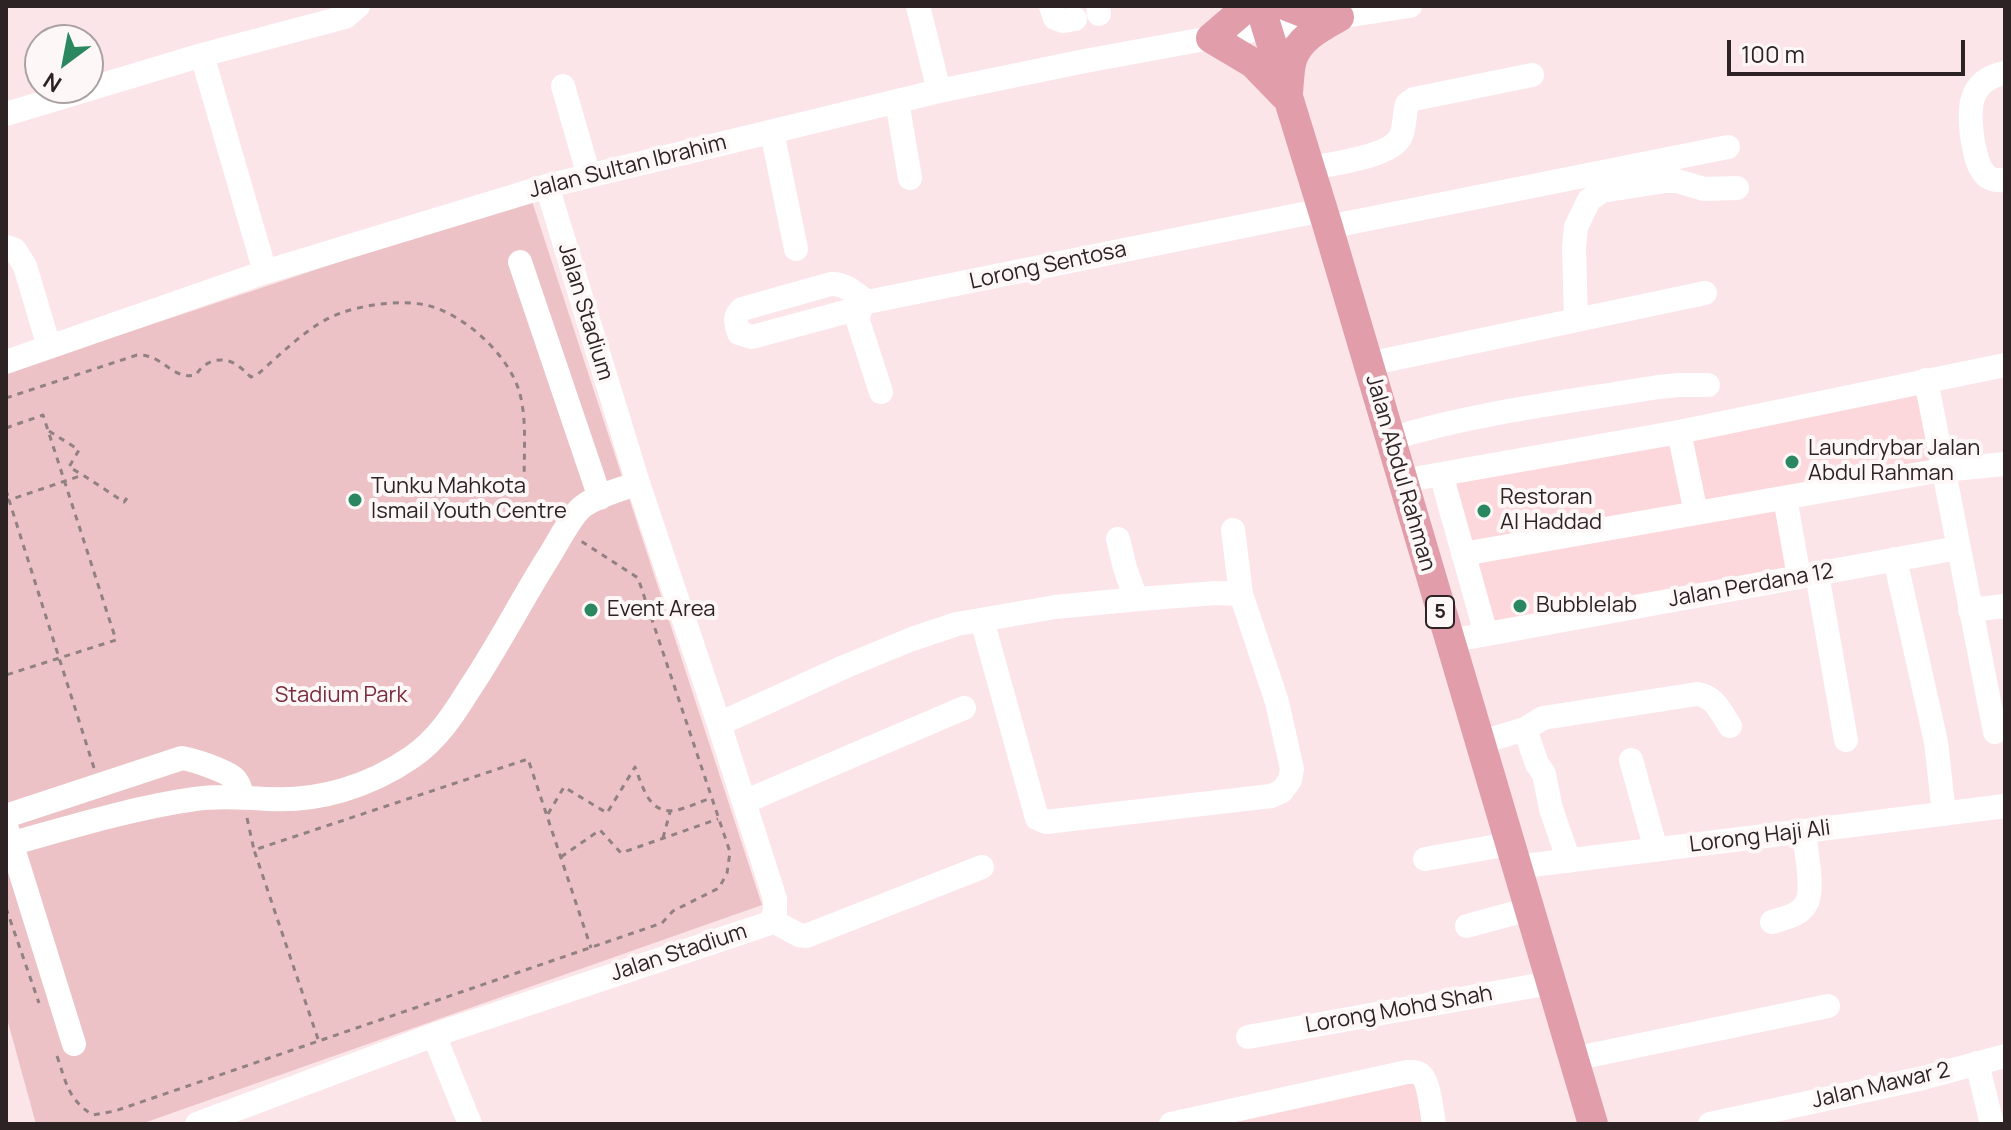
<!DOCTYPE html>
<html>
<head>
<meta charset="utf-8">
<style>
	body { margin:0 }
	#map { position:relative; width:2011px; height:1130px; overflow:hidden; background:#fce5e8; font-family:Manrope,sans-serif }
	canvas { display:block }
	.frame { position:absolute; inset:0; border:8px solid #2d2324; pointer-events:none }
	.north { position:absolute; left:24px; top:24px; width:80px; height:80px; box-sizing:border-box; background:#fdf7f8; border:2px solid #aaa2a3; border-radius:50%; rotate:212deg; font-size:22px; font-weight:700; line-height:32px; text-align:center; color:#2d2324 }
	.north::after { content:''; display:block; margin:auto; width:28px; height:36px; background:#2a875f; clip-path:polygon(50% 0,100% 100%,50% 72%,0 100%) }
	.scale { position:absolute; left:1727px; top:40px; width:238px; height:36px; box-sizing:border-box; border:4px solid #2d2324; border-top:0; padding-left:10px; font-size:24px; line-height:28px; white-space:nowrap; color:#2d2324; -webkit-text-stroke:6px #fdf7f8; paint-order:stroke }
</style>
</head>
<body>
<div id="map">
<canvas width="2011" height="1130"></canvas>
<div class="frame"></div>
<div class="north">N</div>
<div class="scale">100 m</div>
</div>
<script>
const ctx = document.querySelector('canvas').getContext('2d');
ctx.lineJoin = 'round';
function paint(path, color) { ctx.fillStyle = color; ctx.fill(path, 'evenodd'); }
function stroke(path, color, width, dash) { ctx.strokeStyle = color; ctx.lineWidth = width; ctx.lineCap = dash ? 'butt' : 'round'; ctx.setLineDash(dash || []); ctx.stroke(path); }
function write(font, color, halo, rows, align = 'center') {
  ctx.font = font + ' Manrope,sans-serif'; ctx.lineWidth = 8; ctx.setLineDash([]); ctx.textBaseline = 'middle'; ctx.strokeStyle = halo; ctx.fillStyle = color; for (const [text, x, y, turn = 0] of rows) {
    ctx.save(); ctx.translate(x, y); ctx.rotate((+turn || 0) * Math.PI / 180); ctx.textAlign = isNaN(turn) ? turn : align; if (halo) ctx.strokeText(text, 0, 0); ctx.fillText(text, 0, 0); ctx.restore();
  }
}
const built = new Path2D(`
	M1921 386 1936 468 1781 495 1794 572 1490 628 1448 479Z
	M1414 1075 1431 1124H1193Z`);
const green = new Path2D(`
	M531 198 762 905 141 1124H36L6 1015V373Z`);
const path = new Path2D(`
	M6 398 137 355C164 354 170 380 196 375 206 358 226 355 241 368 245 371 247 374 251 377L258 374C281 354 311 323 341 313 366 304 400 300 426 305 465 314 510 356 520 394 529 430 521 468 526 504L536 514 547 520
	M6 428 43 415 116 640 6 675
	M49 431 79 450 69 467 83 475
	M6 490 9 500
	M94 768 9 500 83 475 124 502 127 498
	M548 814 564 787 607 813 635 767C644 790 650 818 681 809 692 806 701 801 712 798
	M247 818 254 850
	M663 838 670 812
	M561 857 600 830 621 853 718 819
	M6 908 39 1003
	M318 1039 254 850 528 759 591 948
	M57 1056C66 1082 68 1100 93 1115L115 1111 662 923 673 911 719 888 727 873 730 852 638 578 581 541`);
const minor = new Path2D(`
	M918 6 939 91
	M1051 6 1055 18 1063 21 1075 19
	M1098 6 1099 14
	M202 55 265 272
	M2005 73C1967 80 1968 111 1973 142 1975 152 1977 164 1983 172 1989 180 1996 181 2005 180
	M563 86 589 176
	M897 101 910 178
	M6 114 202 55 345 17 358 6
	M772 132 796 249
	M1310 168C1331 164 1392 157 1401 136 1405 127 1404 114 1407 104L1414 99 1532 75
	M1328 227 1728 147
	M6 247 15 250 25 266 49 347
	M520 262 600 498
	M860 308 752 337 739 333C736 323 733 317 742 309L831 284C845 283 856 294 867 302
	M1576 320 1574 247 1576 227 1589 200 1602 191 1665 181H1677L1704 189 1737 188
	M6 362 265 272 547 186 939 91 1085 61 1265 28 1410 6
	M1368 364 1705 293
	M1926 380 1995 732
	M881 392 858 321 860 308 867 302 1323 210
	M1679 432 1696 513
	M1390 439C1477 412 1568 402 1658 387L1679 385H1708
	M1441 474 1486 634
	M1402 481 1679 432 2005 365
	M1785 498 1799 577
	M1118 539 1125 568 1136 599
	M1463 554 1942 470 2005 464
	M1895 559 1936 742 1944 814
	M1817 574 1846 740
	M1970 610 2005 606
	M982 620 1037 818 1046 822 1271 796 1282 791 1290 780 1292 769 1277 702 1241 594 1233 530
	M1449 641 1958 548
	M719 724 844 667 912 639 957 624 1055 607 1139 599 1216 593 1241 594
	M1525 729 1543 718 1697 694C1714 696 1721 712 1730 726
	M1479 743 1525 729 1537 764 1544 774 1551 809 1569 861
	M1631 760 1656 850
	M744 802 964 708
	M6 816 182 758C194 760 224 770 234 778 239 782 241 790 242 797
	M7 829 74 1044
	M6 845C68 828 131 808 195 799 220 795 244 798 268 799 319 802 370 786 412 757 437 740 454 714 470 688 498 646 521 601 548 558 557 544 571 516 582 507 597 495 620 490 638 483
	M1425 859 1509 844
	M1516 867 2005 806
	M771 920 799 935 806 936 982 867
	M1772 922C1784 918 1799 916 1806 904 1815 890 1805 848 1804 831
	M1467 926 1529 909
	M434 1035 470 1124
	M1248 1037 1550 983
	M1573 1059 1828 1006
	M1977 1063 1992 1124
	M197 1124 434 1035 770 923 775 912V899L719 724 638 483 547 186
	M1171 1124 1407 1072C1412 1072 1416 1071 1420 1074 1429 1080 1432 1113 1434 1124
	M1710 1124 1923 1078 2005 1056`);
const major = new Path2D(`
	M1244 6 1240 13 1211 38 1253 63 1284 95
	M1260 6 1328 227 1593 1124
	M1287 6 1305 13 1339 17
	M1288 93C1289 83 1289 70 1292 60 1298 39 1321 27 1339 17`);
const markers = [
	[1792,462,8,"#2a875f"],
	[355,500,8,"#2a875f"],
	[1484,511,8,"#2a875f"],
	[1520,606,8,"#2a875f"],
	[591,610,8,"#2a875f"]
];
const shields = [
	[1440,612,28]
];
const shieldNames = [
	["5",1440,612]
];
const streetNames = [
	["Jalan Sultan Ibrahim",628,167,-14],
	["Lorong Sentosa",1048,266,-12],
	["Jalan Stadium",585,312,73],
	["Jalan Abdul Rahman",1400,473,74],
	["Jalan Perdana 12",1751,586,-10],
	["Lorong Haji Ali",1760,837,-7],
	["Jalan Stadium",679,953,-18],
	["Lorong Mohd Shah",1399,1010,-10],
	["Jalan Mawar 2",1881,1086,-13]
];
const poiNames = [
	["Laundrybar Jalan",1808,449],
	["Abdul Rahman",1808,474],
	["Tunku Mahkota",371,487],
	["Ismail Youth Centre",371,512],
	["Restoran",1500,498],
	["Al Haddad",1500,523],
	["Bubblelab",1536,606],
	["Event Area",607,610]
];
const parkNames = [
	["Stadium Park",341,696]
];
paint(built, '#fcd8dc');
paint(green, '#ecc2c6');
stroke(path, '#918183', 3, [6, 6]);
stroke(minor, '#fff', 24);
stroke(major, '#e19eaa', 30);
for (const [x, y, r, color] of markers) { const dot = new Path2D(); dot.arc(x, y, r, 0, 2 * Math.PI); ctx.fillStyle = color; ctx.fill(dot); stroke(dot, '#fdf7f8', 3); }
for (const [x, y, w] of shields) { const box = new Path2D(); box.roundRect(x - w / 2, y - 16, w, 32, 6); ctx.fillStyle = '#fdf7f8'; ctx.fill(box); stroke(box, '#2d2324', 2); }
write('bold 20px', '#2d2324', null, shieldNames);
write('22px', '#2d2324', '#fdf7f8', streetNames);
write('22px', '#2d2324', '#fdf7f8', poiNames, 'left');
write('22px', '#782c3c', '#fdf7f8', parkNames);
</script>
</body>
</html>
